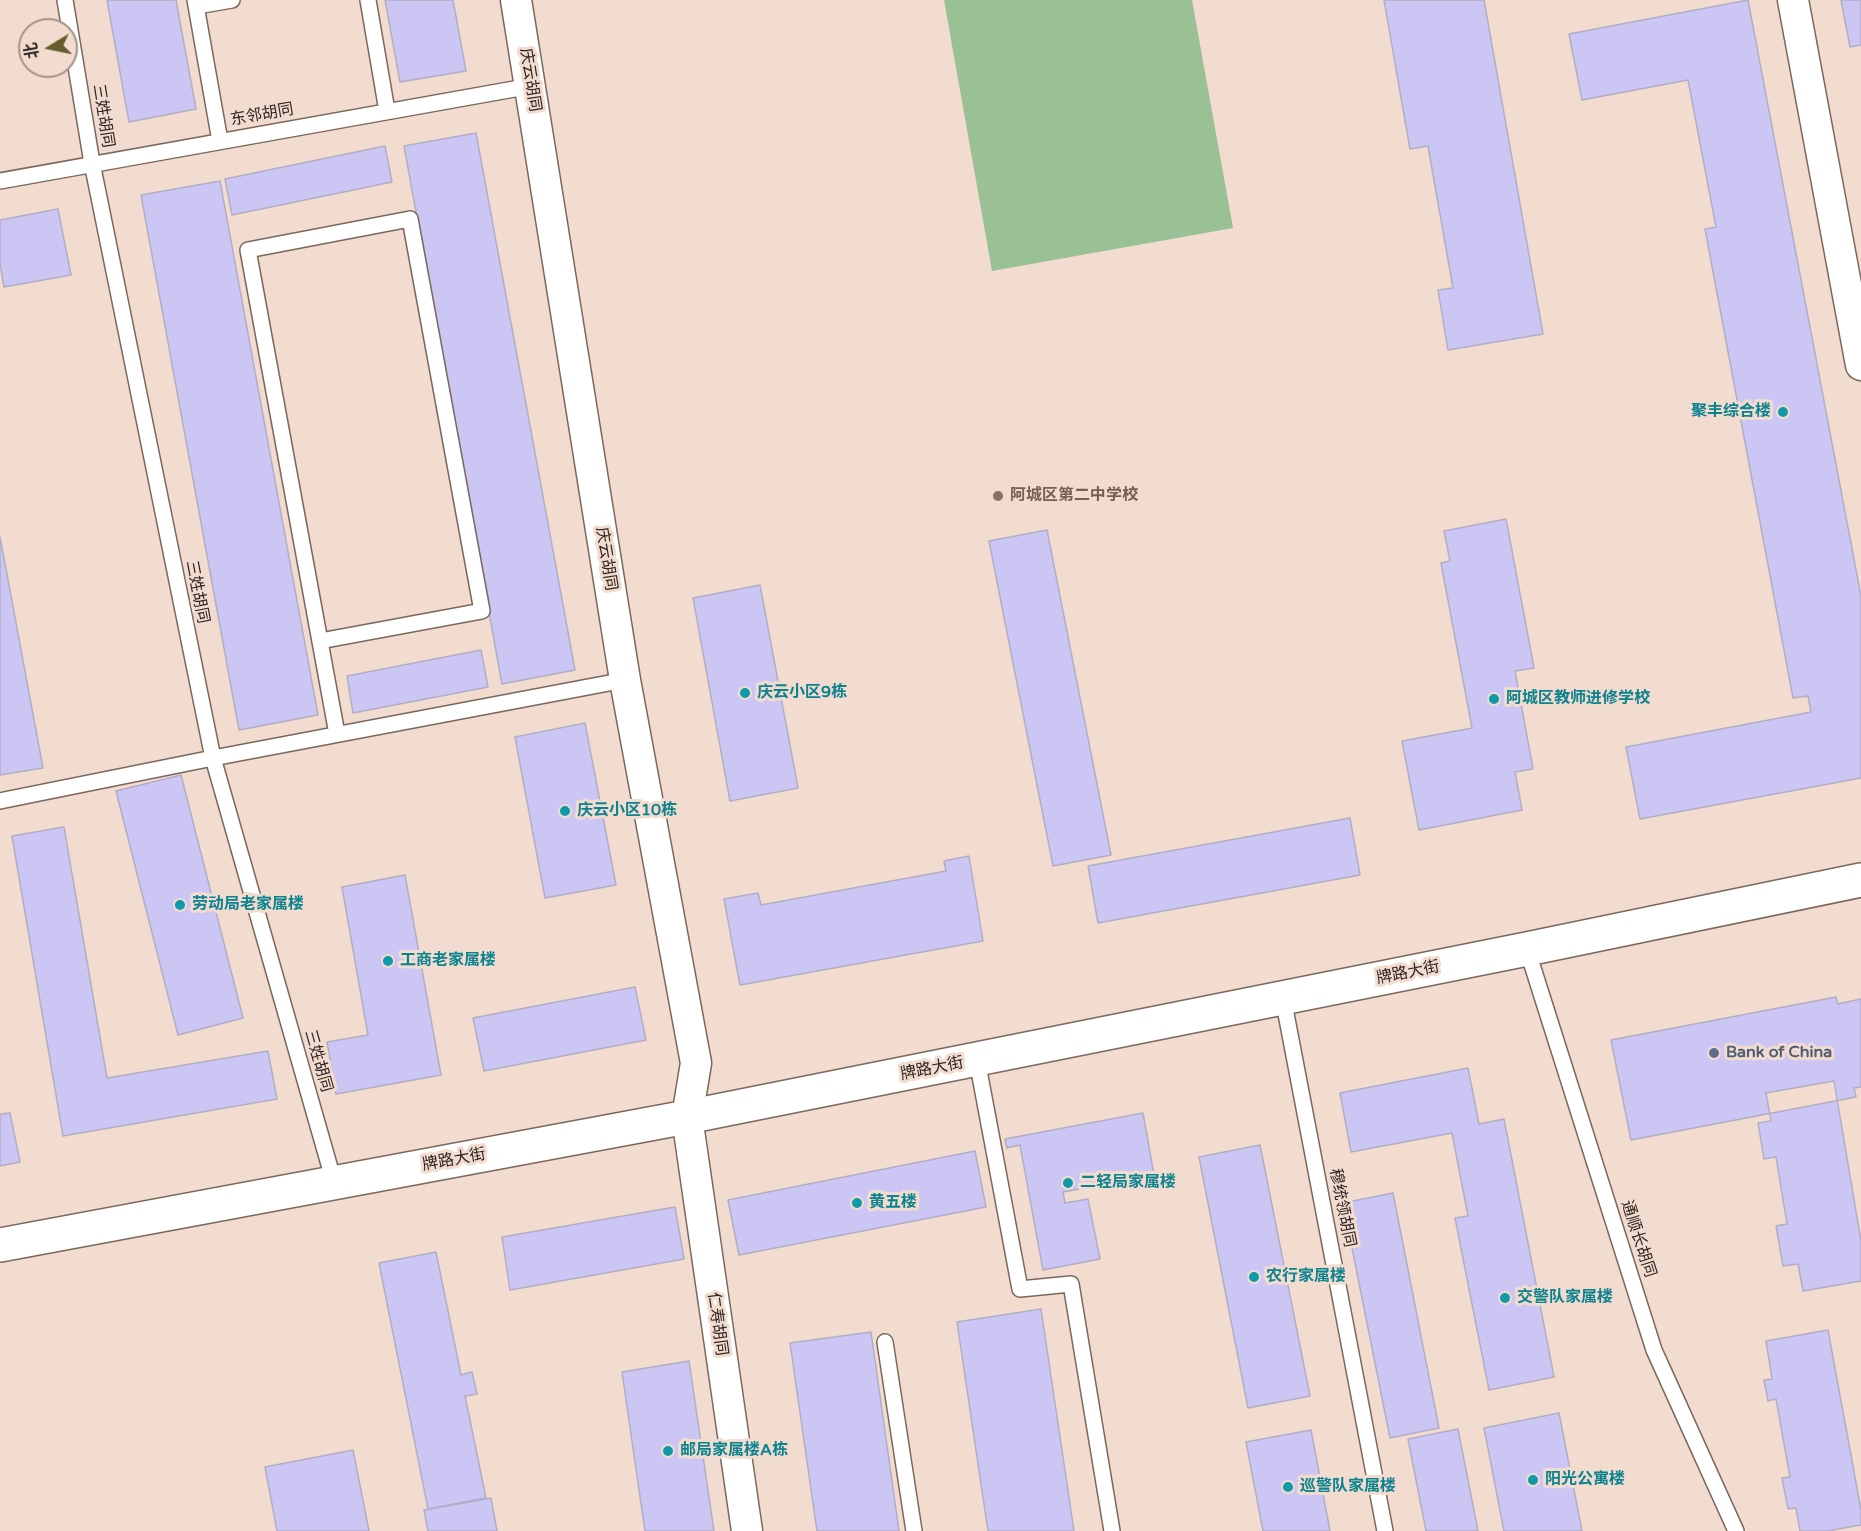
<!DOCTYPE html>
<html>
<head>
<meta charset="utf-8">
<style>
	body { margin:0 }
	#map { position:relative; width:1861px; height:1531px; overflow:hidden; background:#f2dbcf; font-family:"Varela Round","Noto Sans SC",sans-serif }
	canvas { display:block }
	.north { position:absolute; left:18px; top:18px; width:60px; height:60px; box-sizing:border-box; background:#f2dbcf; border:2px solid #a49289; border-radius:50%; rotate:260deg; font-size:16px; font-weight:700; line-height:24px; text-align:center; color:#2e2521 }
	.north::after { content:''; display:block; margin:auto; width:21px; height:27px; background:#635e2b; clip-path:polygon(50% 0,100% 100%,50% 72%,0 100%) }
</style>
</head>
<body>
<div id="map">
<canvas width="1861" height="1531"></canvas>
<div class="north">北</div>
</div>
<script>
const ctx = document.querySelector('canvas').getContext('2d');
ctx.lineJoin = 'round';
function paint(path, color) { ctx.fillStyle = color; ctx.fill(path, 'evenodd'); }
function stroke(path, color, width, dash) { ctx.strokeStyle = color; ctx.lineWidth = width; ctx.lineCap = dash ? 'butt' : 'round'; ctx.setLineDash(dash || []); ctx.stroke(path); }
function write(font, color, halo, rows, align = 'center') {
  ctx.font = font + ' "Varela Round","Noto Sans SC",sans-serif'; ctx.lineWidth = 6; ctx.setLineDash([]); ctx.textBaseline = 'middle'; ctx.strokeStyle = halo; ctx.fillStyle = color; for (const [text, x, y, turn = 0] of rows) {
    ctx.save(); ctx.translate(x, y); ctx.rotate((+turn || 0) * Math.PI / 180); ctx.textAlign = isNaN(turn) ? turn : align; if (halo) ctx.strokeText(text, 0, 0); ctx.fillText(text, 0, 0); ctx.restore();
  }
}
const green = new Path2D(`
	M944 0H1192L1233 228 992 271Z`);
const building = new Path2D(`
	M107 0H176L196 109 129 122Z
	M385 0H453L466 71 400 82Z
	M1384 0H1484L1543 334 1448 350 1438 290 1453 288 1428 146 1410 149Z
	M1748 0 1861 596V778L1640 819 1626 747 1811 712 1808 696 1793 698 1705 229 1716 227 1688 80 1582 100 1569 34Z
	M1841 0H1861V45L1850 47Z
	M476 133 575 670 502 684 404 146Z
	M385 146 392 182 232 215 225 179Z
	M220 181 318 715 239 730 141 195Z
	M58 209 71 275 4 287 0 264V220Z
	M1506 519 1534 668 1515 671 1533 769 1515 772 1522 810 1419 830 1402 741 1472 728 1441 563 1450 561 1444 531Z
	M1047 530 1111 855 1053 866 989 541Z
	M0 537 43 768 0 775Z
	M760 585 798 788 730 801 693 598Z
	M481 650 488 687 353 713 347 676Z
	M585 723 616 885 545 898 515 737Z
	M181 775 243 1018 178 1035 116 791Z
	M1350 818 1360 875 1098 923 1088 866Z
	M64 827 107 1078 268 1051 277 1099 63 1136 12 836Z
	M969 856 983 941 740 985 724 899 758 893 761 905 946 871 944 861Z
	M405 875 441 1075 336 1094 327 1042 368 1035 342 887Z
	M635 987 646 1040 484 1071 473 1018Z
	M1836 997 1838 1004 1861 999V1087L1854 1088 1856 1097 1631 1140 1611 1040Z
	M1468 1068 1479 1124 1504 1119 1554 1377 1489 1390 1455 1218 1468 1216 1452 1133 1351 1152 1340 1093Z
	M1834 1081 1861 1241V1281L1803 1291 1798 1264 1783 1266 1776 1226 1787 1224 1776 1157 1764 1159 1758 1123 1771 1121 1766 1093Z
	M10 1113 20 1162 0 1166V1114Z
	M1143 1113 1154 1175 1063 1192 1065 1203 1088 1199 1100 1259 1043 1270 1020 1145 1007 1148 1005 1139Z
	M1260 1145 1310 1396 1248 1408 1199 1157Z
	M975 1151 986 1207 739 1255 728 1200Z
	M1393 1193 1439 1428 1390 1438 1343 1203Z
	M675 1207 684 1259 510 1290 502 1237Z
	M436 1252 461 1375 472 1372 477 1394 465 1396 486 1498 428 1509 379 1263Z
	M1041 1309 1074 1531H988L957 1322Z
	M1828 1330 1861 1510V1525L1827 1531H1800L1796 1508 1788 1509 1782 1478 1790 1477 1776 1399 1768 1401 1764 1380 1772 1379 1766 1341Z
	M871 1332 899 1531H817L790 1343Z
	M689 1361 714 1531H645L622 1372Z
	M1559 1413 1582 1531H1504L1484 1428Z
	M1458 1429 1478 1531H1426L1408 1439Z
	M1311 1430 1330 1531H1263L1246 1442Z
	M353 1450 369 1531H277L265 1467Z
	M491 1498 497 1531H428L424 1510Z`);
const lane = new Path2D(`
	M65 0 92 163 213 758 334 1182
	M195 0 220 141
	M368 0 387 111
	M197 6 232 0
	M0 181 531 86
	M320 641 482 611 410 219 248 250 337 734
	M0 801 213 758 625 680
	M1527 949 1654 1350 1736 1531
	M1283 998 1385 1531
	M977 1060 1020 1289 1071 1284 1112 1531
	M885 1342 914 1531`);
const street = new Path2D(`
	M516 0 625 680 696 1063 687 1117 747 1531
	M1793 0 1861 365`);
const secondary = new Path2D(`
	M0 1245 687 1117 1527 949 1861 880`);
const markers = [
	[1783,412,6,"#0f9aa8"],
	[998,496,6,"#8d6e63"],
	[745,693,6,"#0f9aa8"],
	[1494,699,6,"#0f9aa8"],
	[565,811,6,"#0f9aa8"],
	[180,905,6,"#0f9aa8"],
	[388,961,6,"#0f9aa8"],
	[1714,1053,6,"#5c6f8a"],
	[1068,1183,6,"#0f9aa8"],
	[857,1203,6,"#0f9aa8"],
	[1254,1277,6,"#0f9aa8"],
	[1505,1298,6,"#0f9aa8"],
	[668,1451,6,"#0f9aa8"],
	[1533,1480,6,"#0f9aa8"],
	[1288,1487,6,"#0f9aa8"]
];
const streetNames = [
	["庆云胡同",530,80,81],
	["东邻胡同",262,115,-10],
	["三姓胡同",103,116,81],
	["庆云胡同",606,559,81],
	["三姓胡同",197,592,79],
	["牌路大街",1408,973,-11],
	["三姓胡同",318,1061,74],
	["牌路大街",932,1069,-11],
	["牌路大街",454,1160,-10],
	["穆统领胡同",1342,1208,79],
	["通顺长胡同",1638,1239,72],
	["仁寿胡同",717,1324,82]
];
const cultureNames = [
	["聚丰综合楼",1771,412,"right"],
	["庆云小区9栋",757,693],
	["阿城区教师进修学校",1506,699],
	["庆云小区10栋",577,811],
	["劳动局老家属楼",192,905],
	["工商老家属楼",400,961],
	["二轻局家属楼",1080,1183],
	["黄五楼",869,1203],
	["农行家属楼",1266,1277],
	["交警队家属楼",1517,1298],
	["邮局家属楼A栋",680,1451],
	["阳光公寓楼",1545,1480],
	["巡警队家属楼",1300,1487]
];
const educationNames = [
	["阿城区第二中学校",1010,496]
];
const serviceNames = [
	["Bank of China",1726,1053]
];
paint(green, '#9ac196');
paint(building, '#ccc6f5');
stroke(building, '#b1aec4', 1.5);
stroke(lane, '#7b675c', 18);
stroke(street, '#7b675c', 33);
stroke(secondary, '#7b675c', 36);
stroke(lane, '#fff', 15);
stroke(street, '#fff', 30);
stroke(secondary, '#fff', 33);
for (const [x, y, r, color] of markers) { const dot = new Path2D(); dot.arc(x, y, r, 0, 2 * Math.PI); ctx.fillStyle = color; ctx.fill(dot); stroke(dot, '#f2dbcf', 2); }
write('16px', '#2e2521', '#f2dbcf', streetNames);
write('bold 16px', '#0d838f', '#f2dbcf', cultureNames, 'left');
write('bold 16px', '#785e54', '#f2dbcf', educationNames, 'left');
write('bold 16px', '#4e5e75', '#f2dbcf', serviceNames, 'left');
</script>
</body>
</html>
